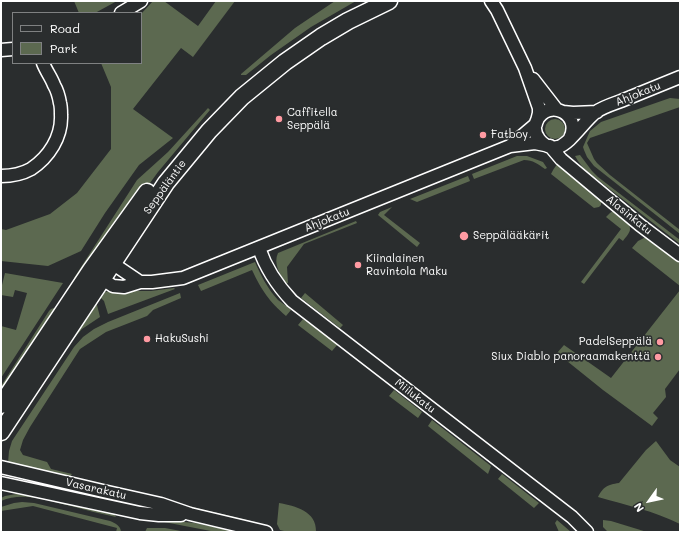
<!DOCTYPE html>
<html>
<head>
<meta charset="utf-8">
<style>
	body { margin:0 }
	#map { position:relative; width:681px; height:533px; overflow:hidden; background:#2a2d2e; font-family:Mali,sans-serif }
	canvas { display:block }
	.frame { position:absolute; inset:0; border:2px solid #fff; pointer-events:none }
	.legend { position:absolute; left:12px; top:12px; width:130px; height:52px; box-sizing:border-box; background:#2a2d2e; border:1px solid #7f8182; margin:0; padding:5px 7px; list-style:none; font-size:12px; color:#fff }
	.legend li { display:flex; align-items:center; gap:8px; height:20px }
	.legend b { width:20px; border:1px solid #7f8182 }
	.north { position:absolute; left:629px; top:481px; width:40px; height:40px; -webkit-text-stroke:3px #2a2d2e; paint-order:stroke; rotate:237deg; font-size:11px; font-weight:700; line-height:16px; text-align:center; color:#fff }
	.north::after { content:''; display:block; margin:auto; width:14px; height:18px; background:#fff; clip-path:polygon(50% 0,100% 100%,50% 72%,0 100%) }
</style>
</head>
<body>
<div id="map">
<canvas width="681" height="533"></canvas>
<div class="frame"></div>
<ul class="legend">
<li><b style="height:5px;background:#2a2d2e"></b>Road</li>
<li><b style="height:11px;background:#5c6950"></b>Park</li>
</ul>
<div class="north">N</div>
</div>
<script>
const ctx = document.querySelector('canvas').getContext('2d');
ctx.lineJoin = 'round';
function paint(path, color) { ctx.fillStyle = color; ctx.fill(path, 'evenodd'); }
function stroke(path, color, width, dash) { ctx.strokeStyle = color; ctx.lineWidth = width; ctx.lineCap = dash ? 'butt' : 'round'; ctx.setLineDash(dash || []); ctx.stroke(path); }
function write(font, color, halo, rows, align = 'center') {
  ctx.font = font + ' Mali,sans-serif'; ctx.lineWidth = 3.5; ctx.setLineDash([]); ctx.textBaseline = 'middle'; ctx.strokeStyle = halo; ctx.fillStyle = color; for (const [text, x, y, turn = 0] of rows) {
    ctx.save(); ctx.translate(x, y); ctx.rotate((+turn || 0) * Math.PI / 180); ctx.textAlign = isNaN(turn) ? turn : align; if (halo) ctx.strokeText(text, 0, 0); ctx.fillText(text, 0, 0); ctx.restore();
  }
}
const green = new Path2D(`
	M74 1H117L95 13H79Z
	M153 1H164L198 26 216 1H235L193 57 181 48 133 109 173 138 139 165 105 213 81 251 48 266 1 261V229L6 230 50 214 77 193 111 149V87L101 63H141V14Z
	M335 1H356L311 27 271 55 246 75H241V74L295 28Z
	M670 98 680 99V107L590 138 587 143 594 159 597 163 610 175 680 230V234L608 177 594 166 587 157 584 150 583 147 590 131 601 122Z
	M208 108 210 110 158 172 80 279 75 281 74 280V278L137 180 168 152Z
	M545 129a10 10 0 1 1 20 0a10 10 0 1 1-20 0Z
	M580 155 592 171 598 177 680 240V244L584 169 578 161 575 156Z
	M517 156H527L543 162 547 168 545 169C538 164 533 160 524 160L474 179 472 174Z
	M560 163 575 180 599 198 601 201V205L599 207 594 208 551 174C553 170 556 164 560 163Z
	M468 176 470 181 417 202 410 199Z
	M392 207 384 215 420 243 417 247 378 215 380 212Z
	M613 211C620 214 631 221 630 230 629 234 625 238 623 241L619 238 584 284 581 282 621 229 606 217 610 213Z
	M356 221 357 223 304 244 287 267 288 283 286 284C280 274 273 264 278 253Z
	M644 238H650L680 262V286L632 248 638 241Z
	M255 262C261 276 268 289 278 300 282 303 287 306 291 310L286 316C269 301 262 291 252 270L201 291 198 285Z
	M5 273 63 283 1 378V326L16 330 27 293 15 290 13 297 1 295V289Z
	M174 288 175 289 108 314 104 301 99 296 105 292 110 291H151Z
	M680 290V369L665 389 666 397 653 413 658 418 652 426 603 390 557 353 564 345 611 378Z
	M180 293 181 298 153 310 147 316 106 332 80 349 30 427 23 440 20 450 23 455 47 462 51 469 72 474 69 478 8 463 9 451 12 441 74 347 83 337 94 329 108 322Z
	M305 293 343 325 340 328 301 298Z
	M95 301 97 305 100 317 82 329 65 349 5 441 3 440Z
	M54 308 55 309 48 325 1 392V386L49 311 51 309Z
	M303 319 338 344 332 351 298 325Z
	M394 390 422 412 418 418 389 396Z
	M432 420 491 466 488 474 428 426Z
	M656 441 670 460 680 467V524C654 511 626 505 598 497 604 486 607 485 619 483L646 450Z
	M502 474 539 503 534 508 498 479Z
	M16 494 37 495 114 514 116 517C101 514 86 510 71 506 48 501 23 491 1 501V498L5 496Z
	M167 501 255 522 254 524 166 504Z
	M22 502 34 503 110 521C115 523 121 526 121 532H116L117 528 33 506 1 511V507L14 503Z
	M279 503C295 506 317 511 316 532H288L280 530 277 524Z
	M164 520 195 523 237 532H216L164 522Z
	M557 520 571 532H559L555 523Z
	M603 520 611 521 647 532H608L603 527Z
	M147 528H165L186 532H145Z`);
const minor = new Path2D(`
	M491 1 497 10 525 68 539 108V113L537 121
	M121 13 141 1
	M1 50 13 49
	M533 79 557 110
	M563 112 573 113 597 112
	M570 138C582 114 549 98 537 120 530 133 543 150 558 147 570 144 585 120 596 112 603 107 613 104 621 101 641 93 660 85 680 77
	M510 146 536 124
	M550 146 561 159 640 225 680 255
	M1 176C11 176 22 174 31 169 49 157 62 137 61 115 61 111 61 106 60 103 59 97 57 90 54 85 51 77 46 71 43 63
	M259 248C266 269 277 285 292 301L572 517 587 532
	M106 259 140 282
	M96 274 102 279 113 286 124 287 140 282H152L183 278 510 146 535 143 545 145
	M1 467 103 491 161 504 190 514 266 532
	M1 483 140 513 159 515H181`);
const major = new Path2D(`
	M1 405 91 270 147 192
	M1 432 166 183 209 131 242 97 285 62 321 37 348 21 389 1`);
const markers = [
	[279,119,4,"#ff9aa2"],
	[483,135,4,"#ff9aa2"],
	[464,236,5,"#ff9aa2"],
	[358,265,4,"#ff9aa2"],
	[147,339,4,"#ff9aa2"],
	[660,342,4,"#ff9aa2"],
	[658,357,4,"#ff9aa2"]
];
const streetNames = [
	["Ahjokatu",638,94,-22],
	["Seppäläntie",165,187,-54],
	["Alasinkatu",629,215,39],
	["Ahjokatu",327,220,-22],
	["Miilukatu",415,396,38],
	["Vasarakatu",96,489,13]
];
const poiNames = [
	["Caffitella",287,113],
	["Seppälä",287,126],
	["Fatboy",491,135],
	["Seppälääkärit",473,236],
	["Kiinalainen",366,259],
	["Ravintola Maku",366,272],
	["HakuSushi",155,339],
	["PadelSeppälä",652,342,"right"],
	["Siux Diablo panoraamakenttä",650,357,"right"]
];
paint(green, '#5c6950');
stroke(minor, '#fff', 15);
stroke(major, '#fff', 19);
stroke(minor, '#2a2d2e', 12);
stroke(major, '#2a2d2e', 16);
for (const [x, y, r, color] of markers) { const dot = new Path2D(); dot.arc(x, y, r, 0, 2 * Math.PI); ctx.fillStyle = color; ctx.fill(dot); stroke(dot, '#2a2d2e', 1.5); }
write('11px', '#fff', '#2a2d2e', streetNames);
write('11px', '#fff', '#2a2d2e', poiNames, 'left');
</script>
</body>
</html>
